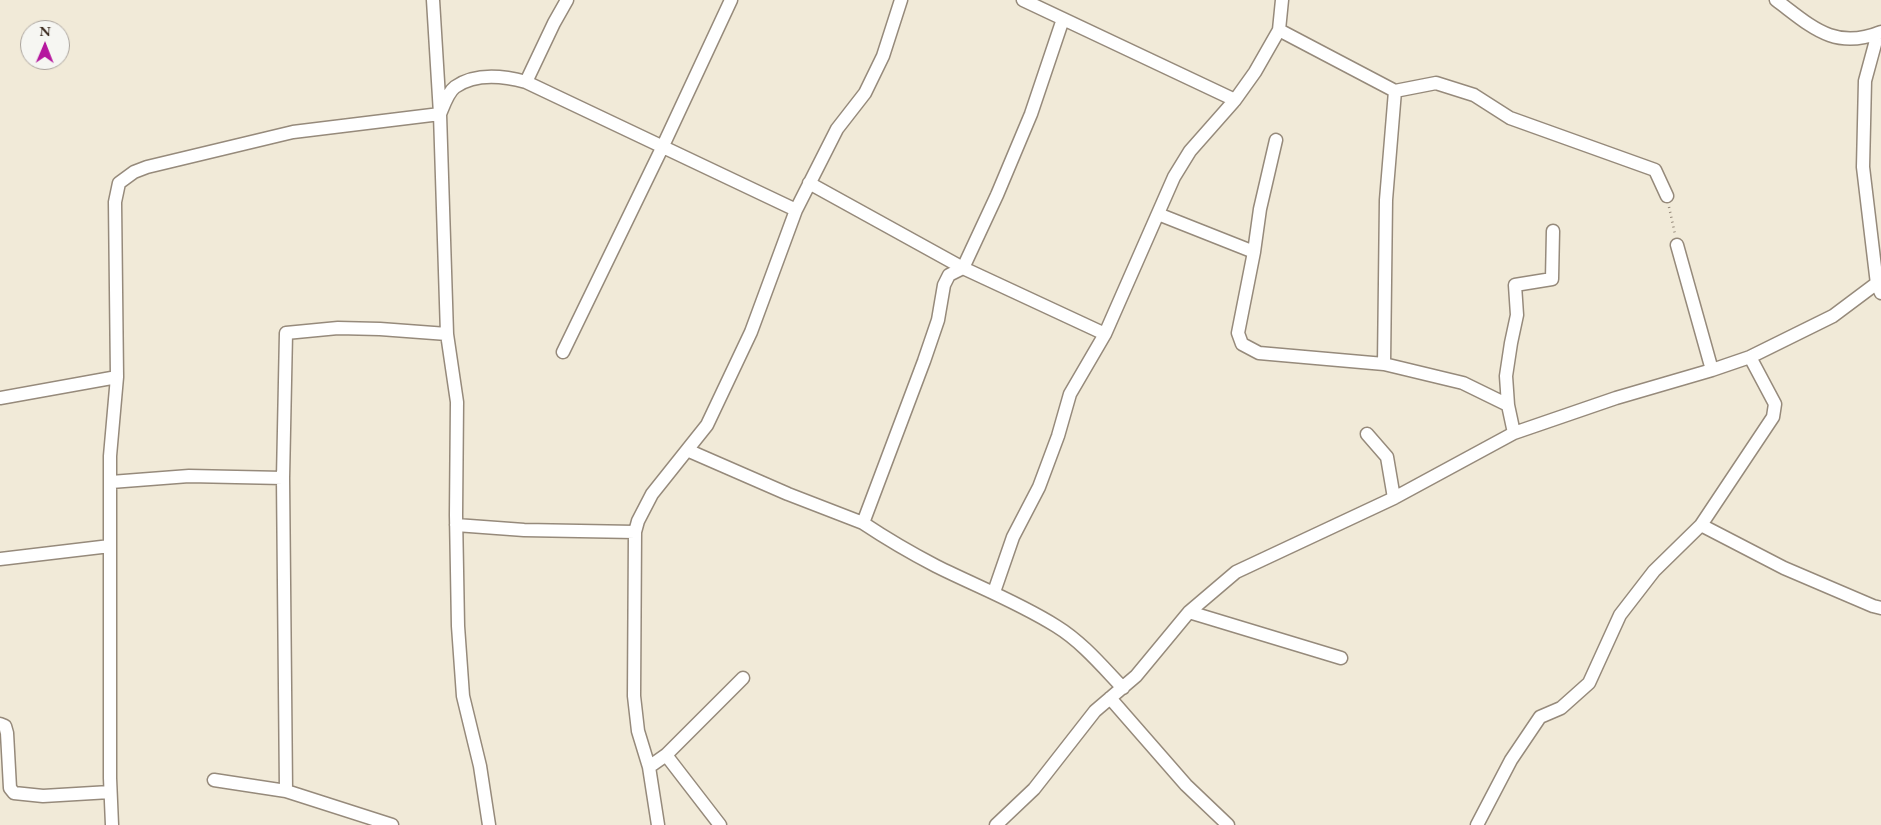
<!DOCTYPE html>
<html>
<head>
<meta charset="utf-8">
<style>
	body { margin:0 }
	#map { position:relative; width:1881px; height:825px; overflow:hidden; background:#f1ead8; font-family:"EB Garamond",serif }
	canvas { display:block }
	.north { position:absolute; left:20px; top:20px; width:50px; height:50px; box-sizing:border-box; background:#f6f6f2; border:1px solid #aba49d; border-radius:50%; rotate:1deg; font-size:14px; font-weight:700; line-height:20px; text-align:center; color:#3b2a1e }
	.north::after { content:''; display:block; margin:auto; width:18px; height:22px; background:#b5179e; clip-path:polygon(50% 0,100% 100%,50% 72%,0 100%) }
</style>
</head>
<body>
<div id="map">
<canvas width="1881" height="825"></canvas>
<div class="north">N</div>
</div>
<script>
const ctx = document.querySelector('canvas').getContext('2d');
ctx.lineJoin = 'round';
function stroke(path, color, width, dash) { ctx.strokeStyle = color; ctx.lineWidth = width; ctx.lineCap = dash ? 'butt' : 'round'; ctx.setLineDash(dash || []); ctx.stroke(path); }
const path = new Path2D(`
	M1669 207 1675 234`);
const street = new Path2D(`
	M433 0 440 114 447 334 457 402 456 515 458 626 463 696 480 766 489 825
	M1023 0 1235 100
	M1776 0C1811 26 1834 51 1881 32
	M1063 19 1031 114 997 195 963 268 949 275 944 285 938 320 924 361 863 523C887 539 911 553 936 566 976 586 1018 602 1056 626 1082 642 1102 666 1123 688
	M1279 30 1395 91 1436 83 1474 95 1510 118 1655 170 1667 196
	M1878 33 1865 81 1863 167 1877 284 1881 293
	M526 82 796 210
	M1276 140 1260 209 1254 252 1238 333 1242 344 1259 353 1384 364 1463 383 1508 405
	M809 183 963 268 1105 334
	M1158 214 1254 252
	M1677 245 1712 370
	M563 352 662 148 731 0
	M1384 364 1386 200 1395 91
	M0 398 117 377
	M1514 433 1508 405 1506 376 1511 343 1517 315 1515 285 1552 279 1553 231
	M1367 434 1387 457 1394 498
	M687 450 788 494 863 523
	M111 482 189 476 283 478
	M456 525 524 530 635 532
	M1701 525 1784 568 1873 606 1881 608
	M0 559 110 546
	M994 592 1013 537 1039 487 1058 436 1070 394 1105 334 1174 177 1190 151 1235 100 1255 72 1279 30 1282 0
	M1189 612 1341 658
	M1110 698 1186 785 1228 825
	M0 724 5 726 7 733 10 788 14 793 43 796 110 792
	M666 755 720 825
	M649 767 666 755 743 678
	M214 780 286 791 392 825
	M286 791 283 478 286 333 338 328 380 329 447 334
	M112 825 110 778V456L117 377 115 202 119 183 134 172 147 167 293 132 440 114C443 107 448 92 455 87 475 73 504 76 526 82L554 23 567 0
	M658 825 649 767 638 731 634 696 635 532 638 521 652 494 707 425 751 332 796 210 837 129 865 93 883 56 901 0
	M996 825 1034 789 1095 711 1136 676 1189 612 1236 572 1394 498 1514 433 1616 398 1712 370 1750 357 1833 316 1881 280
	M1477 825 1511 760 1540 717 1561 708 1589 683 1620 615 1654 571 1701 525 1773 417 1775 404 1750 357`);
stroke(street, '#968a7b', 15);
stroke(path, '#968a7b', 2.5, [1, 4]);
stroke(street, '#fff', 12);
</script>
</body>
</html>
